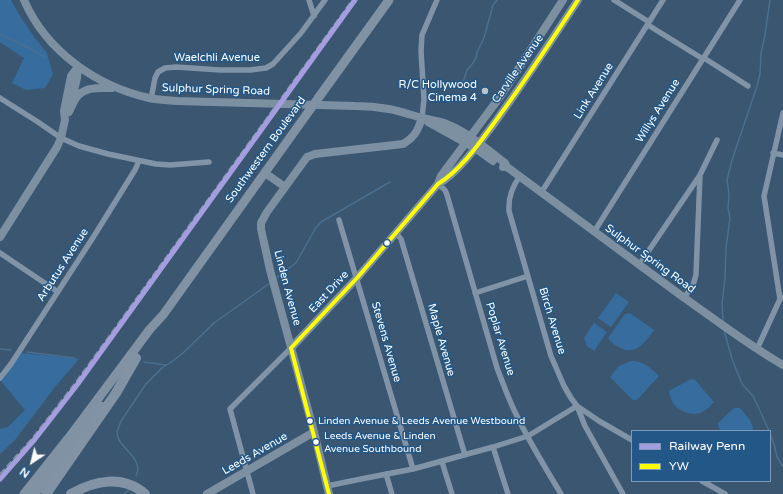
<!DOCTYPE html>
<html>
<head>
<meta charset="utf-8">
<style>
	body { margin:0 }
	#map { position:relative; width:783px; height:494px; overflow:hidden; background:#3a5671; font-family:"Varela Round",sans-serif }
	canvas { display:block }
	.legend { position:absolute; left:631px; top:430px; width:140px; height:52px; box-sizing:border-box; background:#235788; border:1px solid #7b9ab8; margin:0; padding:5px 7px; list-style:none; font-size:12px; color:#fff }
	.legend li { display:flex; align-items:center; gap:8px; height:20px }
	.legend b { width:20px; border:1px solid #7b9ab8 }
	.north { position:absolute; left:12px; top:442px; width:40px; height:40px; -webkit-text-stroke:3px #235788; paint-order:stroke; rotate:215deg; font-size:11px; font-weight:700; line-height:16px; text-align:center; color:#fff }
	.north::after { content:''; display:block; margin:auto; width:14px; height:18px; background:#fff; clip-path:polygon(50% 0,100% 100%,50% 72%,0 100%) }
</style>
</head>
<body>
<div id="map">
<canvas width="783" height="494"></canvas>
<ul class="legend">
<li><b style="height:5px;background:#a49ee1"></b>Railway Penn</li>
<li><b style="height:5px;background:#ff0"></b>YW</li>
</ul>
<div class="north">N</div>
</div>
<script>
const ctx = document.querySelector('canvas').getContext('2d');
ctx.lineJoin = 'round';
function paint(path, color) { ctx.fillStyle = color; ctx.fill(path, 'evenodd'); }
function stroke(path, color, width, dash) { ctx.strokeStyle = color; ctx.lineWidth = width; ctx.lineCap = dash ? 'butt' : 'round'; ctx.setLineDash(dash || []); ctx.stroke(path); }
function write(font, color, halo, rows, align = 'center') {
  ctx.font = font + ' "Varela Round",sans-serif'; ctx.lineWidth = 3; ctx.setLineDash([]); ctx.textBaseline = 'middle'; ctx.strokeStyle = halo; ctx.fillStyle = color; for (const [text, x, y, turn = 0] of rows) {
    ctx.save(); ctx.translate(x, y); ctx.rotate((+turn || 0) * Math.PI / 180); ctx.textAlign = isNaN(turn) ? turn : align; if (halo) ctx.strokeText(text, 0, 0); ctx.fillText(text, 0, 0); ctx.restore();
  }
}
const green = new Path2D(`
	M0 0H11L21 18 35 38 47 53 53 74 45 88 26 90 12 83 24 58 0 42Z
	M616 293 629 302 611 327 598 318Z
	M630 313 654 330C647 340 636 356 621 348 615 346 612 343 608 338L625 314Z
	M594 323 607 332 594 351 587 346 584 338Z
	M22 353 79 359 55 387 15 440 0 454V429L8 427 25 410 1 381Z
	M631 361C642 360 651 368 659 376L637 400H633L610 377 619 366Z
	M691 379 695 380 714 402C710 406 707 410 702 412 693 417 678 411 673 403 671 400 670 395 669 391Z
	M734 408H740L750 420 753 428 752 431H721L719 429 718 423Z`);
const stream = new Path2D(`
	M0 34 27 47 44 57
	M462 86 467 70 473 63 476 58 477 52 484 38 493 5 497 0
	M276 278 296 263 315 229 321 222 390 182
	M723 322 722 304 725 278 726 248 730 218 728 208 729 195 727 180 732 160 757 86 760 74 761 53 765 35 770 0
	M724 330 732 359 742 384 753 396 757 404 769 431
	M0 349 11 350
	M27 352 75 358
	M144 362 166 365
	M770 434 774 444 777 457 783 467
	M136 476 138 470 137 464 134 458 121 443 118 438 117 432 121 421 146 384 162 368 174 360 183 353 214 323 270 283
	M124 494 128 491`);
const street = new Path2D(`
	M309 0 314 16
	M614 0 649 22
	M648 25 703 59
	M704 58 748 86
	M0 98 38 122 61 138 79 146 108 154 156 164 170 165 209 162
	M151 99 155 78 158 72 165 68 176 67 220 70H250L266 68 273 64 301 33 325 0
	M422 118 424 99 421 51 422 35 437 0
	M773 153 783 155
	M520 176C512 187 508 198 509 211L551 356 564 386 571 398 577 406 599 421 632 440
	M438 184 445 190 447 195 497 368C503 383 508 398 515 412 528 440 545 467 561 494
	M541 193 663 0
	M339 220 413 469
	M594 232 740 0
	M396 233 401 239 465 455
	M0 253 58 292
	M639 265 700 175 717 140
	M475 293 528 276
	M684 298 693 285 696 275 700 175
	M780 299 764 196 783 113
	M757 349 781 297
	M0 378 11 364 94 236 135 170 139 161
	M493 447 508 494
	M442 462 452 494
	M386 474 392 494
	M702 481 725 494
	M327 486 366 478 413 469 493 447 528 436 577 406 585 426 623 494
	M253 494 230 409 291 348`);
const secondary = new Path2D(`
	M24 0C46 51 96 86 149 98 158 100 168 100 177 101L355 106C367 106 378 107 389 109 400 111 411 115 422 118 431 120 441 121 449 125 470 134 488 150 505 163L507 167
	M71 103 77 78 78 67
	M69 112C71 108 73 102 76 98 85 86 100 88 112 88
	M428 122 475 148 493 161
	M503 167H507C566 210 624 254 683 297 716 320 748 345 783 365
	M265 173 285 187
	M438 184C456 175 478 145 490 129 521 87 549 44 578 0
	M0 237 57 147 61 138 65 120 64 111 71 76 78 67
	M291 348 357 278 438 184 441 176 502 94 563 0
	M207 494 314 432
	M329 494 314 432 270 270 261 229V223L267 212 307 157 315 154 403 144C415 137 418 130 422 118`);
const primary = new Path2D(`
	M319 97 389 0
	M24 494 74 431 150 329 163 315 309 111
	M34 494 47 479 101 406`);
const highway = new Path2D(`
	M46 494 116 393 136 358
	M71 494C95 480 123 475 145 494`);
const rail = new Path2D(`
	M0 474 33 437 75 383 352 0`);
const primaryBridge = new Path2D(`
	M309 111 319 97`);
const bus1 = new Path2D(`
	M291 348 357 278 438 184C463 168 480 142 497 119 526 80 552 40 578 0
	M291 348 329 494`);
const rail1 = new Path2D(`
	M0 479 35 439 77 385 355 0`);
const markers = [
	[485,91,4,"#bac4cd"],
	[387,243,3.5,"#fff"],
	[310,421,3.5,"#fff"],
	[316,442,3.5,"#fff"]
];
const busNames = [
	["Linden Avenue & Leeds Avenue Westbound",318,421],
	["Leeds Avenue & Linden",324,436],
	["Avenue Southbound",324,449]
];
const streetNames = [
	["Waelchli Avenue",217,58],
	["Carville Avenue",518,69,-55],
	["Sulphur Spring Road",216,90,2],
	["Link Avenue",594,91,-58],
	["Willys Avenue",658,111,-58],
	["Southwestern Boulevard",266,150,-54],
	["Sulphur Spring Road",650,259,36],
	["Arbutus Avenue",63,265,-57],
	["Linden Avenue",287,288,75],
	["East Drive",329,292,-47],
	["Birch Avenue",552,321,73],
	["Poplar Avenue",500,339,73],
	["Maple Avenue",441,340,74],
	["Stevens Avenue",386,342,74],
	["Leeds Avenue",255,454,-30]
];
const poiNames = [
	["R/C Hollywood",477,85],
	["Cinema 4",477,98]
];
paint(green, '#376d9e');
stroke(stream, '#4a6f90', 1.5);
stroke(street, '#8194a7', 5.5);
stroke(secondary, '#7c90a2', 8);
stroke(primary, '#8092a4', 9);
stroke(highway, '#8193a4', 10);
stroke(rail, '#8193a4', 1.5, [7, 3]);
stroke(primaryBridge, '#8092a4', 9);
stroke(bus1, '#ff0', 4);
stroke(rail1, '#a49ee1', 5);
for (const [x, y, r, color] of markers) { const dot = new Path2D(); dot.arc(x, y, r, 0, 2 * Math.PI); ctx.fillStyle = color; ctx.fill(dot); stroke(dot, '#235788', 1.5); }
write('10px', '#fff', '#235788', busNames, 'left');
write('11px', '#fff', '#235788', streetNames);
write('11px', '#fff', '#235788', poiNames, 'right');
</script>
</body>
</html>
